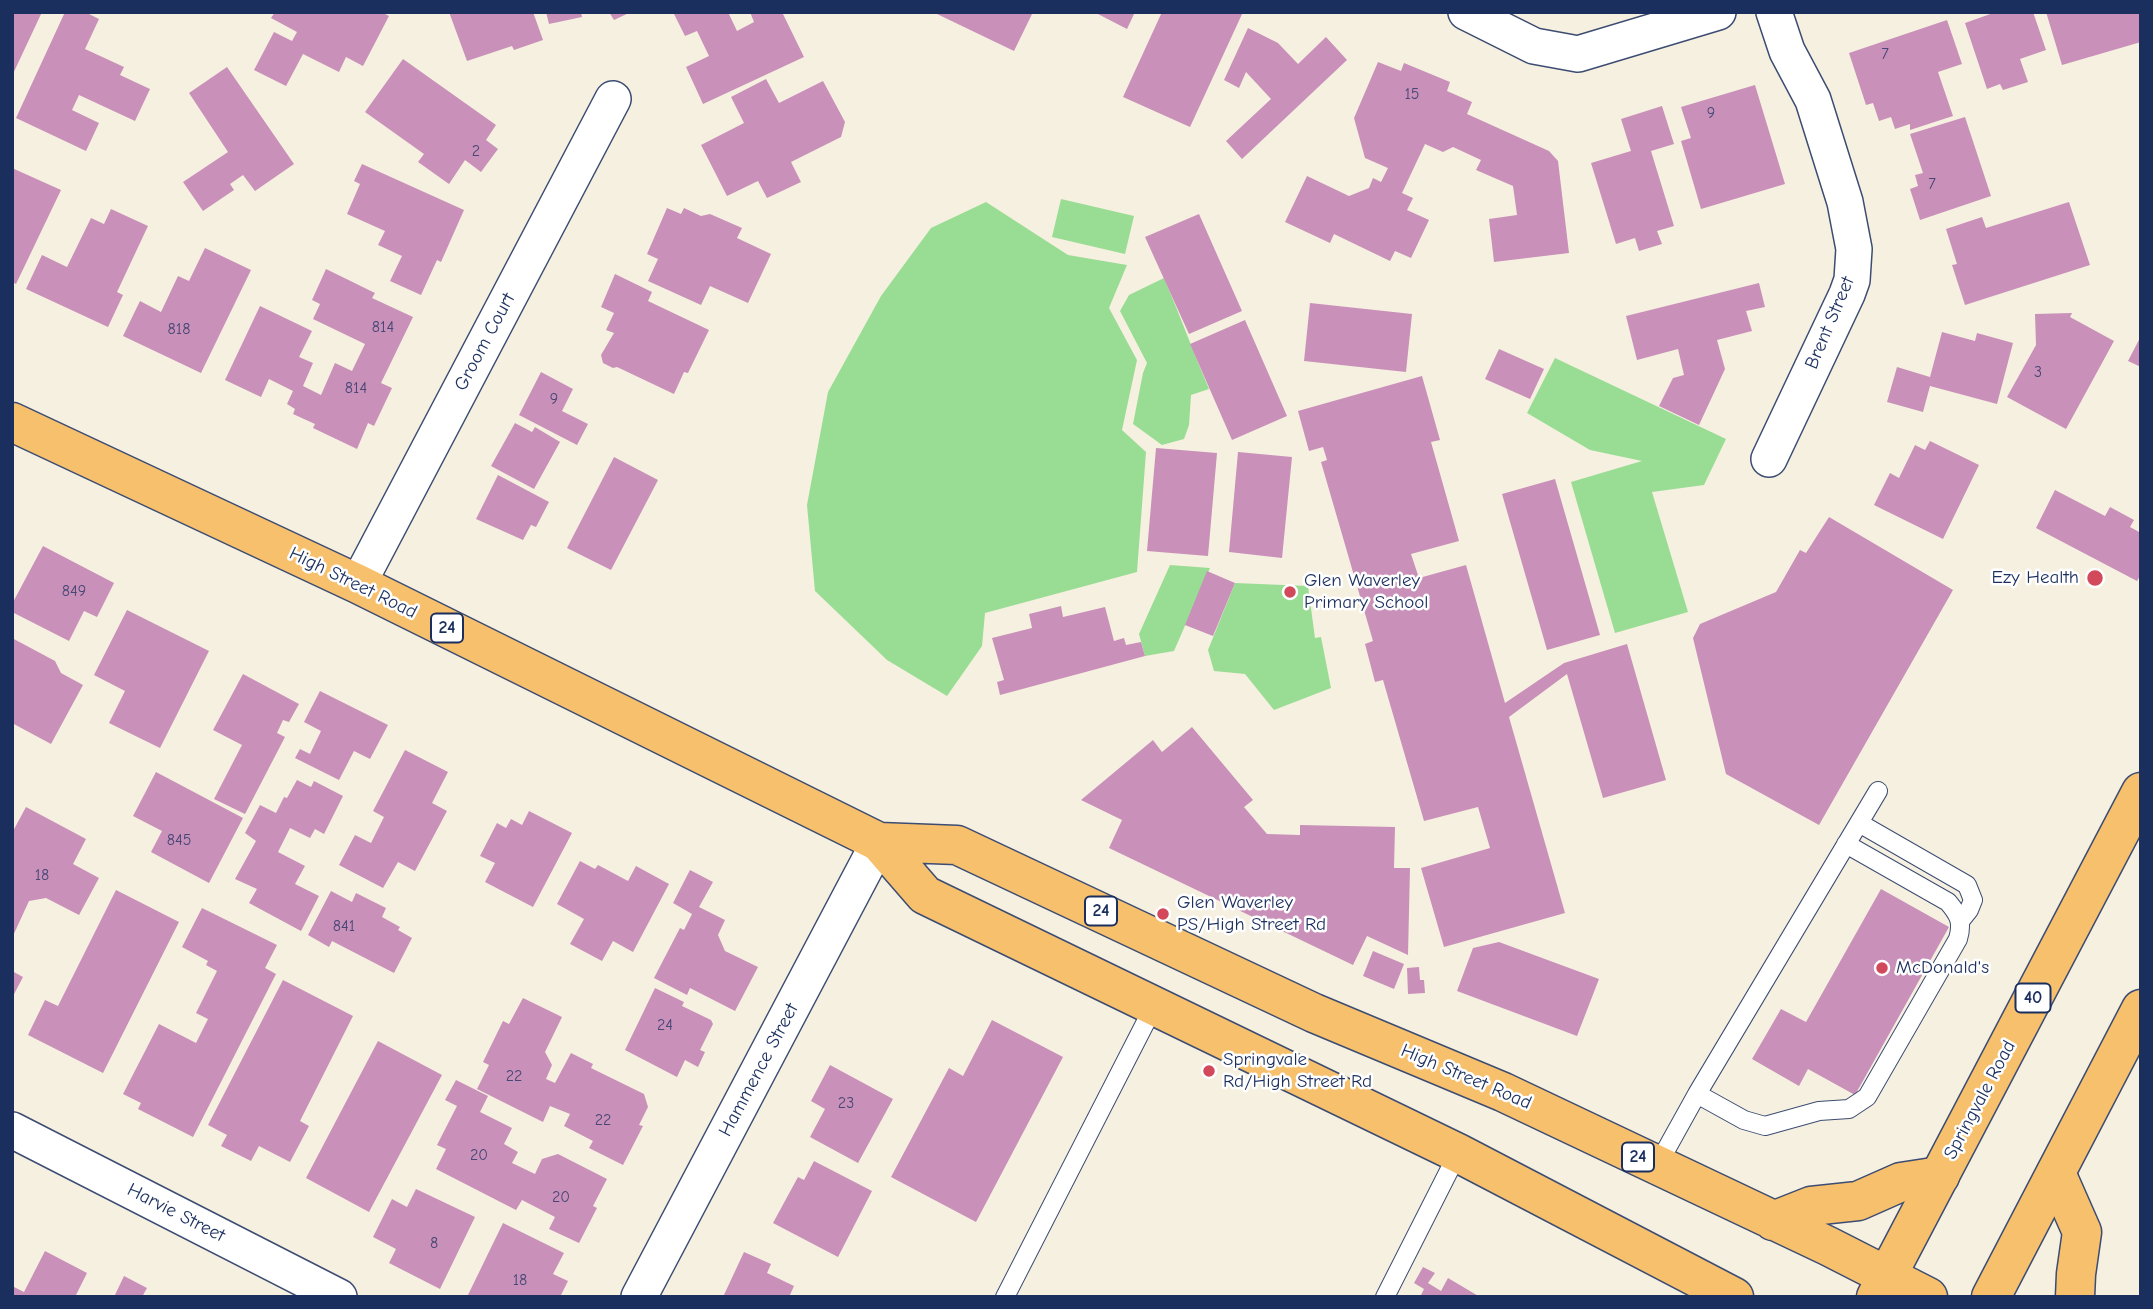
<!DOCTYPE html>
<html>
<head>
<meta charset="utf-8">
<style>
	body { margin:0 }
	#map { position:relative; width:2153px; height:1309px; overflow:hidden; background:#f6f0e0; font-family:"Comic Neue",sans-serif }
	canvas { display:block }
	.frame { position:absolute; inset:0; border:14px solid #1b2f5e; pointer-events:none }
</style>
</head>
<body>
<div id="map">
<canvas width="2153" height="1309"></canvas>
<div class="frame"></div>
</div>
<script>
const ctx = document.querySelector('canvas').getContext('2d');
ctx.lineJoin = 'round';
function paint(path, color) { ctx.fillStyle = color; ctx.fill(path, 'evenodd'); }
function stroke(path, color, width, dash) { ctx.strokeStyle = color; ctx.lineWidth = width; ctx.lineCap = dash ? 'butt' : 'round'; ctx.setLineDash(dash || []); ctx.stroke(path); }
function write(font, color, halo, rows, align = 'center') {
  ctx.font = font + ' "Comic Neue",sans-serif'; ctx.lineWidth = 5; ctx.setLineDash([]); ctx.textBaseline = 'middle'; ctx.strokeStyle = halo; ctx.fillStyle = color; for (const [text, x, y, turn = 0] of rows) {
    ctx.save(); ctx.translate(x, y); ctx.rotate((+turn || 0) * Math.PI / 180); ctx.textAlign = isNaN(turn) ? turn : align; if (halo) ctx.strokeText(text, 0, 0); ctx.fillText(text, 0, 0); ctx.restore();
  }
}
const green = new Path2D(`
	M1061 199 1134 216 1125 254 1052 237Z
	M986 202 1068 255 1127 265 1109 308 1137 360 1122 430 1146 452 1137 572 985 613 982 646 947 696 887 660 815 591 807 505 828 392 881 296 931 228Z
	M1164 278C1180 315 1193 352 1209 389L1191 395 1189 425 1184 439 1162 445 1133 424 1143 373 1147 363 1120 311 1129 295Z
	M1555 358 1726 439 1704 485 1652 492 1688 612 1615 633 1571 482 1642 461 1590 450 1527 413Z
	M1170 565 1210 568 1174 651 1145 656 1139 634Z
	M1235 583 1308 586 1315 638 1321 637 1331 688 1274 710 1245 674 1214 671 1208 650Z`);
const building = new Path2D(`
	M12 12H42L12 76Z
	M65 12H85L99 19 85 49 124 67 120 75 150 89 135 121 79 95 72 110 99 123 86 151 16 118Z
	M275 12H381L389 16 363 66 346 57 339 72 303 54 286 86 254 70 274 32 292 41 297 32 271 18Z
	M449 12H533L543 40 514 50 512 46 467 61Z
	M546 12H581L582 17 549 24Z
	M609 12H631L614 20Z
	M673 12H728L737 31 754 22 750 12H782L804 57 703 104 686 67 709 56 697 31 685 36Z
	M938 12H1033L1014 51 937 14Z
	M1094 12H1135L1127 29Z
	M1162 12H1243L1190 127 1123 97Z
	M1996 12H2033L2046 50 2020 59 2028 82 2003 90 2000 84 1987 89 1965 23Z
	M2046 12H2141V42L2062 65Z
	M1947 20 1962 64 1938 72 1953 116 1910 130V124L1895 129 1891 117 1879 121 1873 103 1866 105 1849 53Z
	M1248 28 1278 43 1298 64 1326 37 1347 60 1242 159 1226 141 1271 99 1246 72 1239 88 1224 80Z
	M403 59 496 125 486 140 498 149 481 172 465 160 449 184 418 162 424 154 365 112Z
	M1378 62 1401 71 1404 63 1450 82 1447 91 1472 102 1467 114 1549 151 1558 161 1569 253 1494 262 1489 219 1517 215 1513 186 1476 170 1481 160 1453 147 1443 152 1425 144 1402 193 1413 198 1407 210 1429 220 1411 258 1395 251 1390 261 1334 234 1330 243 1285 222 1307 176 1349 196 1369 188 1373 178 1381 182 1388 168 1365 158 1354 118Z
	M227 67 294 164 255 191 243 175 230 184 234 190 203 211 183 182 228 152 189 93Z
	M766 79 779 103 823 81 845 122 841 137 791 162 801 182 767 198 758 181 727 196 701 145 744 123 731 97Z
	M1755 85 1785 184 1701 209 1681 141 1691 138 1681 107Z
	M1662 106 1674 144 1651 151 1674 226 1657 231 1662 244 1639 251 1635 238 1616 244 1591 163 1631 151 1621 119Z
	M1965 117 1991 196 1920 220 1910 189 1918 186 1915 175 1923 173 1910 134Z
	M362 164 464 210 441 262 437 260 421 295 390 281 402 256 378 245 385 231 347 214 360 184 354 181Z
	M12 168 61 190 16 284 12 282Z
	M2069 202 2090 265 1965 305 1952 265 1957 264 1946 229 1982 217 1986 228Z
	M667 208 681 214 684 208 701 216 710 214 742 228 737 238 771 254 748 303 710 286 701 305 648 281 658 259 647 254Z
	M111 209 148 226 117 292 123 295 108 327 26 289 42 255 67 267 91 218 104 224Z
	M1199 214 1242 311 1189 334 1145 237Z
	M205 248 251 270 201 373 123 336 140 301 161 312 178 276 189 281Z
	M326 269 375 293 372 298 413 317 381 383 392 388 374 426 368 423 357 449 313 428 315 424 293 414 295 409 287 404 293 391 269 379 261 397 225 380 260 306 312 331 299 357 313 363 303 386 321 395 335 363 352 371 365 344 313 319 320 304 312 300Z
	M615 274 652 292 648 301 709 330 688 373 684 372 674 394 617 367 613 368 603 363 601 355 614 333 606 330 614 313 601 307Z
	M1759 283 1765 307 1746 311 1752 331 1717 340 1725 369 1699 425 1659 406 1673 378 1684 375 1678 349 1637 360 1626 316Z
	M1310 303 1412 314 1406 372 1304 361Z
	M2072 313 2070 317 2114 341 2066 429 2007 397 2036 345 2035 314Z
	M1245 320 1287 416 1232 440 1190 344Z
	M1942 332 1975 341 1977 333 2013 343 1997 404 1930 386 1923 412 1887 402 1897 367 1930 377Z
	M2141 336V367L2128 361Z
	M1499 349 1544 369 1530 399 1485 379Z
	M541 372 573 389 562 411 588 424 577 445 519 415Z
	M1422 376 1440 440 1431 442 1459 541 1411 554 1419 578 1466 565 1505 703 1564 663 1627 644 1666 780 1603 798 1567 674 1509 717 1565 913 1444 947 1421 868 1490 848 1478 807 1424 821 1383 680 1375 682 1365 644 1373 641 1321 462 1327 460 1323 447 1309 451 1298 411Z
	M515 423 532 432 535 427 560 442 534 489 491 466Z
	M1930 441 1979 465 1943 539 1874 505 1890 473 1899 478 1915 445 1925 450Z
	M1156 448 1217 453 1208 556 1147 551Z
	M1238 452 1292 457 1282 558 1229 552Z
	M614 457 658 480 611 570 567 548Z
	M498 475 549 502 536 527 531 525 523 540 476 519Z
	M1555 479 1600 635 1547 650 1502 494Z
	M2055 490 2105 516 2110 507 2134 520 2130 527 2141 533V574L2137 581 2036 528Z
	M1829 517 1953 590 1819 825 1726 774 1693 638 1700 624 1776 592 1800 550 1806 553Z
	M43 546 114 583 97 617 84 611 69 641 12 612V604Z
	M1207 571 1235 583 1213 636 1185 625Z
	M1061 606 1063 617 1105 607 1114 641 1124 638 1126 645 1141 642 1145 656 1000 695 997 682 1004 680 992 638 1032 628 1029 614Z
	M127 610 209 651 160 748 109 723 125 691 94 675Z
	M12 638 55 661 61 673 83 685 51 744 12 723Z
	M243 674 299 704 289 722 283 720 277 733 285 737 245 814 214 799 242 745 213 730Z
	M320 691 388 725 370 759 354 751 339 780 295 758 300 749 310 754 321 731 304 722Z
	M1192 727 1253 800 1244 807 1267 834 1300 835V825L1395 827 1394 868H1410L1408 955 1367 936 1353 965 1109 848 1122 820 1081 800 1153 740 1162 752Z
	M405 750 448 772 432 803 447 811 415 871 398 862 383 888 339 865 355 835 371 843 384 817 373 811Z
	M156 772 243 818 209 883 151 852 162 831 133 816Z
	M297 780 311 787 314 781 343 796 324 834 315 829 310 838 290 828 278 852 305 866 295 884 319 896 301 931 249 903 257 889 235 879 256 841 245 833 260 805 276 813 284 797 287 798Z
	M26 807 86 839 73 864 99 878 79 915 46 898 29 901 12 938V833Z
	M529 811 572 833 533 907 485 882 495 863 480 856 497 823 506 828 511 819 522 825Z
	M580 861 595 869 598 865 628 881 636 866 669 884 633 952 613 941 602 961 570 944 584 919 557 904Z
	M690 870 713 882 699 907 725 920 718 935 725 951 758 967 735 1011 690 988 687 995 654 978 680 928 684 930 692 914 673 903Z
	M1881 889 1949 927 1855 1095 1808 1069 1799 1086 1752 1059 1781 1009 1806 1022Z
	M116 890 179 922 103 1073 28 1035 45 1000 58 1006Z
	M331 891 352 902 356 893 386 908 382 917 400 927 398 930 412 938 394 973 332 941 329 947 308 935Z
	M202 908 277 945 265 968 276 974 193 1137 138 1109 141 1103 123 1094 159 1024 196 1043 208 1019 196 1013 217 971 206 965 208 961 182 947Z
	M1499 942 1599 979 1577 1036 1457 991 1473 948Z
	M1373 951 1404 964 1394 989 1363 976Z
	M1419 967 1420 980H1424L1425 993 1408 994 1407 968Z
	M12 971 23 977 12 998Z
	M283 980 353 1016 300 1121 309 1126 290 1162 259 1146 251 1161 221 1146 227 1135 208 1125Z
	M655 988 684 1002 682 1006 711 1020 713 1024 700 1050 705 1052 698 1067 685 1060 677 1077 625 1050Z
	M523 998 562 1017 545 1052 552 1065 546 1079 555 1083 571 1053 593 1064 591 1068 644 1094 648 1107 639 1125 643 1126 623 1165 589 1148 593 1141 564 1126 570 1114 550 1106 543 1122 477 1089 489 1065 483 1062 503 1021 509 1024Z
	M992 1020 1063 1057 976 1222 891 1177 949 1068 963 1076Z
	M378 1041 442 1075 369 1212 306 1178Z
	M830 1065 893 1099 858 1163 810 1137 825 1109 811 1101Z
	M456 1080 488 1096 480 1112 512 1128 504 1144 518 1152 512 1163 535 1174 542 1159 558 1154 607 1179 593 1206 597 1208 579 1243 549 1229 555 1217 522 1200 516 1210 436 1169 446 1149 437 1145 457 1106 445 1100Z
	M814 1161 872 1191 838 1257 773 1223 798 1177 804 1180Z
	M416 1189 475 1217 440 1289 389 1263 396 1249 373 1237 392 1199 407 1207Z
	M503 1223 564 1253 553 1274 568 1281 560 1297H467Z
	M45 1251 87 1273 75 1297H12L14 1287 24 1292Z
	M744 1252 771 1264 767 1273 794 1286 789 1297H723Z
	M1423 1267 1435 1273 1428 1283 1441 1291 1448 1278 1480 1297H1420L1424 1289 1414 1283Z
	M124 1276 147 1288 142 1297H114Z`);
const lane = new Path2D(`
	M1859 823 1967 885 1973 900 1969 910 1961 920
	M1697 1094 1744 1120 1765 1126 1819 1111 1849 1109 1867 1097 1958 939C1963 922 1959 915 1948 902L1846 844
	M1657 1166 1697 1094 1878 791
	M1005 1297 1154 1006
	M1385 1297 1458 1153`);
const street = new Path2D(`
	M1466 12 1534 46 1578 54 1718 12
	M1769 459 1847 294 1852 280 1854 249 1845 202 1813 100 1787 51 1774 12
	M358 584 613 99
	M12 1130 339 1297
	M639 1297 879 842`);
const primary = new Path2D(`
	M12 422 358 584 879 842 925 895 1458 1153 1734 1297
	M879 842 957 845 1314 1013 1503 1092 1828 1246 1928 1297
	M2056 1173 2082 1232 2076 1274 2075 1297
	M1773 1221 1811 1206 1858 1201 1901 1182 1940 1176`);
const highway = new Path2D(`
	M1876 1297 2141 792
	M1991 1297 2141 1009`);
const markers = [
	[2095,578,9,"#d1495b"],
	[1290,592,7,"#d1495b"],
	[1163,914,7,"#d1495b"],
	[1882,968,7,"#d1495b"],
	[1209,1071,7,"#d1495b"]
];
const numberNames = [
	["7",1885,54],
	["15",1412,94],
	["9",1711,113],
	["2",476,151],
	["7",1932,184],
	["814",383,327],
	["818",179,329],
	["3",2038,372],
	["814",356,388],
	["9",554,399],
	["849",74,591],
	["845",179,840],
	["18",42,875],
	["841",344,926],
	["24",665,1025],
	["22",514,1076],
	["23",846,1103],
	["22",603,1120],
	["20",479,1155],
	["20",561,1197],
	["8",434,1243],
	["18",520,1280]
];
const shields = [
	[447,628,32],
	[1101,911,32],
	[2033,998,35],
	[1638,1157,32]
];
const shieldNames = [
	["24",447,628],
	["24",1101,911],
	["40",2033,998],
	["24",1638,1157]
];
const streetNames = [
	["Brent Street",1830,323,-67],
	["Groom Court",485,342,-62],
	["High Street Road",353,583,26],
	["Hammence Street",759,1070,-62],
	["High Street Road",1466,1077,23],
	["Springvale Road",1980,1100,-62],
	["Harvie Street",176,1213,27]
];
const poiNames = [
	["Ezy Health",2079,578,"right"],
	["Glen Waverley",1304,581],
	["Primary School",1304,603],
	["Glen Waverley",1177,903],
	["PS/High Street Rd",1177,925],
	["McDonald's",1896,968],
	["Springvale",1223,1060],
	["Rd/High Street Rd",1223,1082]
];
paint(green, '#99dd94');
paint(building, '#c990b9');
stroke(lane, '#3c4c72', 20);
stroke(street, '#3c4c72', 38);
stroke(primary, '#3c4c72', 41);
stroke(highway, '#3c4c72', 41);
stroke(lane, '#fff', 18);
stroke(street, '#fff', 35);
stroke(primary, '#f7c06c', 38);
stroke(highway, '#f7c06c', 38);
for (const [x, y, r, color] of markers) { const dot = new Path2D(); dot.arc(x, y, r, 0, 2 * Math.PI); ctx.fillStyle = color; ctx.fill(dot); stroke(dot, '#fff', 2.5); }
write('16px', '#464775', null, numberNames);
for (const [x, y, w] of shields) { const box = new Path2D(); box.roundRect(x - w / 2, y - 14.5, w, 29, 5); ctx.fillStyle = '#fff'; ctx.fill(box); stroke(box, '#1b2f5e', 2); }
write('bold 18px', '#1b2f5e', null, shieldNames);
write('19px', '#1b2f5e', '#fff', streetNames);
write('19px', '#1b2f5e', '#fff', poiNames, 'left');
</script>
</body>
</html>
